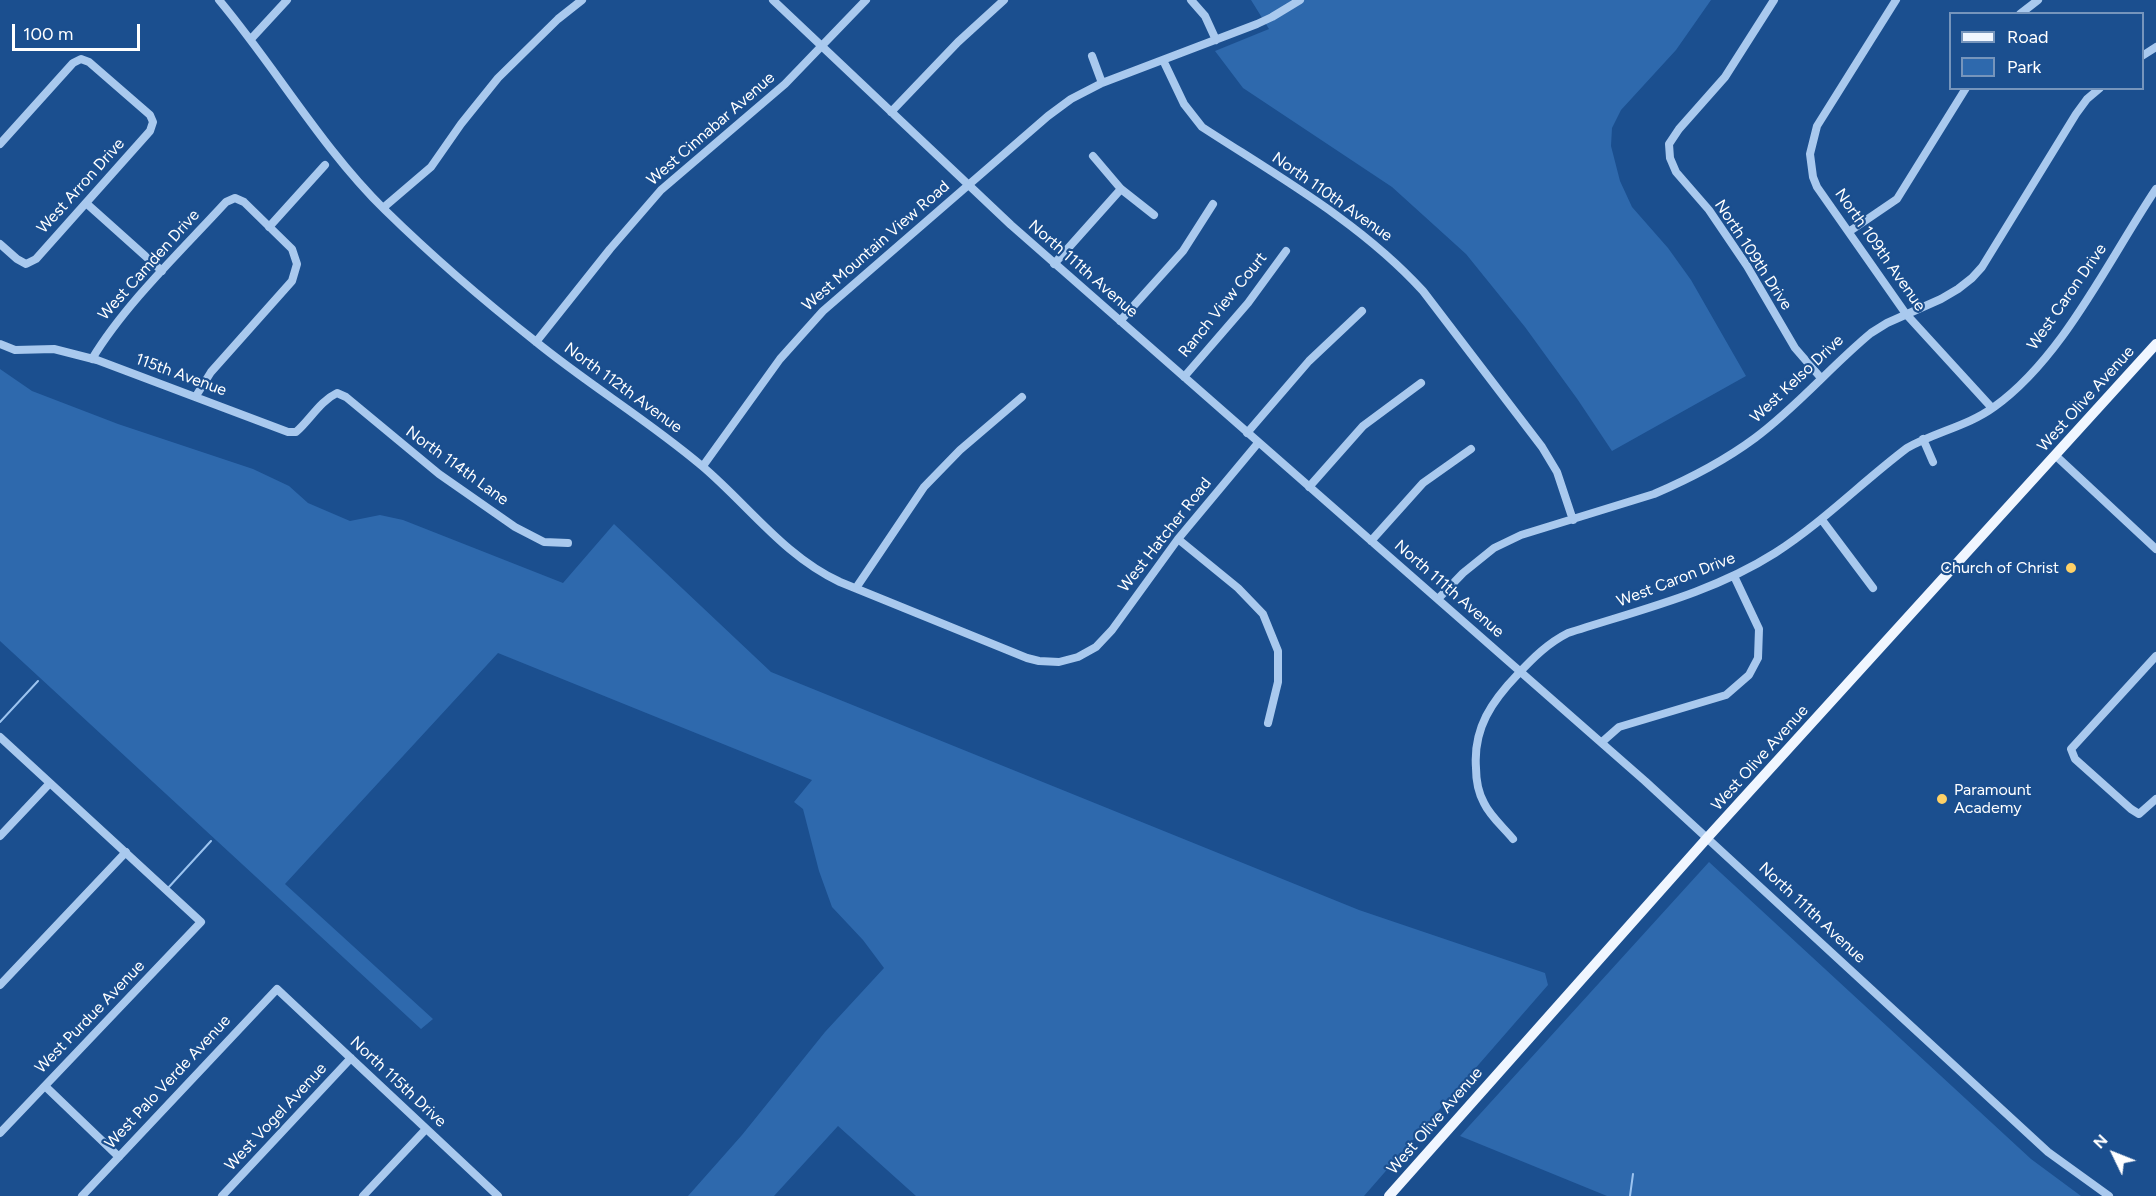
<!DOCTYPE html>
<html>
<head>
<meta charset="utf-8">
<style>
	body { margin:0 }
	#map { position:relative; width:2156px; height:1196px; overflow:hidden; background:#1b4f8f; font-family:Figtree,sans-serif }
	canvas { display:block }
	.legend { position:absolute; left:1949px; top:12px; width:195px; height:78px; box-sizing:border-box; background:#1b4f8f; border:2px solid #7695bc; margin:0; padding:8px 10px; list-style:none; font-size:18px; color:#fff }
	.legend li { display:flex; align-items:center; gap:12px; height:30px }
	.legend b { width:30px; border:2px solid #7695bc }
	.north { position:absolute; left:2084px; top:1124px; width:60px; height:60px; -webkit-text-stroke:4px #1b4f8f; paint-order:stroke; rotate:313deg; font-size:16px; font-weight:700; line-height:24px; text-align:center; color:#fff }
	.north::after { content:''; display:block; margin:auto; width:21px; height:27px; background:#fff; clip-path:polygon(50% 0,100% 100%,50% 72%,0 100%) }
	.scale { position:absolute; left:12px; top:24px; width:128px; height:27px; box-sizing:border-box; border:3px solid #fff; border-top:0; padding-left:8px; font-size:18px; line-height:21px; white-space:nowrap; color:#fff; -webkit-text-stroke:4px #1b4f8f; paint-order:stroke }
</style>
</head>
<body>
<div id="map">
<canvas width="2156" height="1196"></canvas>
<ul class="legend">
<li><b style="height:8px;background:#f0f6ff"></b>Road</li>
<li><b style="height:16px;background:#2e69ad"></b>Park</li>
</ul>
<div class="north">N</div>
<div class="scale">100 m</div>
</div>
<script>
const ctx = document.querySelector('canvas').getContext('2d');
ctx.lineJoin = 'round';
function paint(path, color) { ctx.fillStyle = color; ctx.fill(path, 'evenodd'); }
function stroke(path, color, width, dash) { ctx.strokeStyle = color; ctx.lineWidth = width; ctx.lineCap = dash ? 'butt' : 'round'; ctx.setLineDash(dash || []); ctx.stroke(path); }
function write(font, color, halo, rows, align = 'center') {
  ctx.font = font + ' Figtree,sans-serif'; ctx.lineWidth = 4.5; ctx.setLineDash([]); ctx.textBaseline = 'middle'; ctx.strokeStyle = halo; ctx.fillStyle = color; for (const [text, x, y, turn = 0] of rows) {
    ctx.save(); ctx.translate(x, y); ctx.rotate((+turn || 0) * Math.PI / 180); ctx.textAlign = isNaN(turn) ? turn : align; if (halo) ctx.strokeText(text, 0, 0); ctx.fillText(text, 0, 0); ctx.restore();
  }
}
const green = new Path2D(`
	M1251 0H1711L1676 50 1621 110 1612 128 1611 146 1620 181 1632 207 1668 248 1691 280 1746 376 1612 451 1578 400 1525 327 1466 254 1392 187 1243 88 1215 51 1269 29Z
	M0 369 32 391 118 424 253 469 289 486 308 503 350 521 380 515 403 520 563 583 614 524 771 672 1359 910 1545 973 1548 985 1364 1196H916L838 1126 774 1196H688L742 1135 825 1032 884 968 863 940 832 907 819 871 803 809 794 802 812 780 498 653 285 884 433 1019 421 1029 0 641Z
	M1709 862 2031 1159 2081 1196H1607L1460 1136Z`);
const stream = new Path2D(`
	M0 722 38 681
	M168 888 211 841
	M1630 1196 1633 1174`);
const minor = new Path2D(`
	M219 0C276 68 321 147 385 210 432 256 483 300 535 341 589 385 649 421 702 466 748 505 784 556 840 582L1027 658 1039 661 1059 662 1078 657 1096 647 1112 630 1178 539 1258 443
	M773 0 1011 225 1645 781 2048 1152 2109 1196
	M1191 0 1205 16 1216 40
	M1774 0 1725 77 1679 129 1669 144 1670 158 1676 172 1709 210 1747 266 1795 348 1821 378
	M1896 0 1817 126 1810 154 1813 177 1817 187 1906 314 1992 408
	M2020 14 2038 0
	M251 39 287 0
	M1092 56 1102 83
	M2142 56 2156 47
	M1163 60 1184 104 1202 127C1279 177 1361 223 1423 291L1542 447 1557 472 1573 520
	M891 112 958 42 1004 0
	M0 144 73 63 81 59 89 62 150 115 153 122 150 131 36 259 26 264 17 259 0 244
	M1093 156 1121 189 1154 215
	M86 203 162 271
	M383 208 431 167 461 124 498 78 558 19 582 0
	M269 227 325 165
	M1850 231 1897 199 1966 88
	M1054 264 1121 189
	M1120 321 1183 251 1213 204
	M536 342 610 249 661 190 785 84 866 0
	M0 344 15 350 54 349 97 360 288 432H296C310 420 320 401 337 393L346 397 439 474 515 527 544 542 568 543
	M92 359C125 304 182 250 226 202L235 198 244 202 292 249 297 264 292 281 211 372 196 396
	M1184 377 1248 303 1286 251
	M1247 433 1309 361 1362 311
	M1923 439 1933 462
	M2055 455 2156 549
	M703 466 780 359 823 311 1048 116 1071 99 1102 83 1257 24 1272 17 1300 0
	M1309 487 1363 426 1421 383
	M1822 520 1873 588
	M1178 539 1238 588 1263 614 1278 651V682L1268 723
	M1371 541 1423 483 1471 449
	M856 588 924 487 960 450 1022 397
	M1438 599 1463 573 1494 548 1521 535 1654 494C1689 479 1724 461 1755 438 1797 407 1831 366 1871 333L1887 323 1941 299 1958 289 1972 278 1982 267 2076 114 2087 99 2100 88
	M2156 656 2071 749 2075 759 2131 809 2139 814 2156 799
	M0 737 201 922 0 1133
	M1602 742 1619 727 1726 695 1749 675 1758 658 1759 629 1734 576
	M0 836 50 783
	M1513 839C1504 828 1490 816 1484 803 1478 792 1476 780 1476 768 1473 728 1492 701 1518 674 1533 658 1548 643 1568 633 1639 610 1712 593 1775 553 1823 522 1862 482 1907 448 1935 432 1968 426 1994 407 2063 358 2109 259 2156 189
	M0 985 126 852
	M45 1086 119 1157
	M82 1196 277 989 498 1196
	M222 1196 351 1058
	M363 1196 426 1129`);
const major = new Path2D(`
	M1389 1196 1708 837 2156 344`);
const markers = [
	[2071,568,6,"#ffd166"],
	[1942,799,6,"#ffd166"]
];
const streetNames = [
	["West Cinnabar Avenue",711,129,-41],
	["West Arron Drive",81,186,-48],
	["North 110th Avenue",1332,197,35],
	["West Mountain View Road",876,246,-41],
	["North 109th Avenue",1880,250,55],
	["North 109th Drive",1753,255,57],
	["West Camden Drive",149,265,-48],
	["North 111th Avenue",1083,269,41],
	["West Caron Drive",2067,297,-55],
	["Ranch View Court",1223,305,-51],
	["115th Avenue",181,375,20],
	["West Kelso Drive",1797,379,-43],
	["North 112th Avenue",623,388,36],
	["West Olive Avenue",2086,399,-48],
	["North 114th Lane",457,466,36],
	["West Hatcher Road",1165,535,-52],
	["West Caron Drive",1676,580,-21],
	["North 111th Avenue",1449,589,41],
	["West Olive Avenue",1760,758,-48],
	["North 111th Avenue",1812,913,43],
	["West Purdue Avenue",90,1017,-46],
	["West Palo Verde Avenue",168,1082,-47],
	["North 115th Drive",398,1082,43],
	["West Vogel Avenue",276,1117,-47],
	["West Olive Avenue",1435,1121,-49]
];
const poiNames = [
	["Church of Christ",2059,568],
	["Paramount",1954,790,"left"],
	["Academy",1954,808,"left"]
];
paint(green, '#2e69ad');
stroke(stream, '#9cc4f0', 2);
stroke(minor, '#a9c9ee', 8);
stroke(major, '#f0f6ff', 10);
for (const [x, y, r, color] of markers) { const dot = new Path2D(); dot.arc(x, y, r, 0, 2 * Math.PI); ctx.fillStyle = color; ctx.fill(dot); stroke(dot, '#1b4f8f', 2); }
write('16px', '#fff', '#1b4f8f', streetNames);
write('16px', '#fff', '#1b4f8f', poiNames, 'right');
</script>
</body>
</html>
